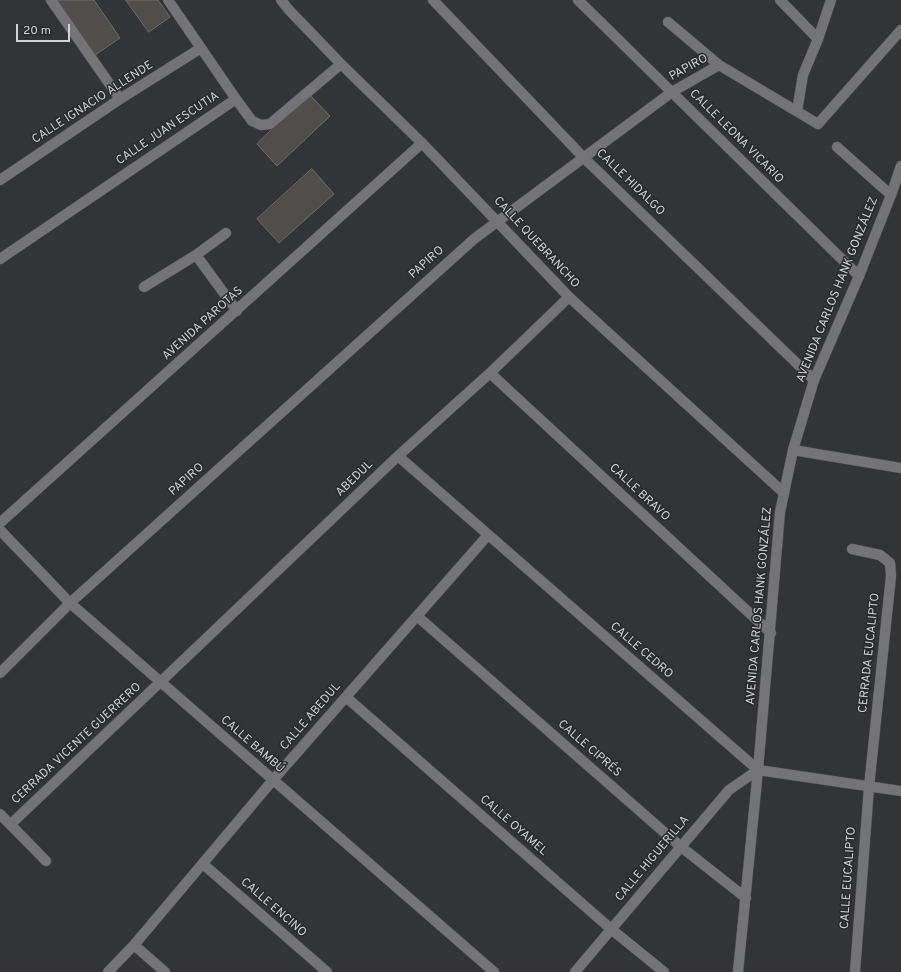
<!DOCTYPE html>
<html>
<head>
<meta charset="utf-8">
<style>
	body { margin:0 }
	#map { position:relative; width:901px; height:972px; overflow:hidden; background:#333438; font-family:Overpass,sans-serif }
	canvas { display:block }
	.scale { position:absolute; left:16px; top:24px; width:54px; height:18px; box-sizing:border-box; border:2px solid #d2d2d4; border-top:0; padding-left:5px; font-size:12px; line-height:14px; white-space:nowrap; color:#d2d2d4; -webkit-text-stroke:3px #292a2d; paint-order:stroke }
</style>
</head>
<body>
<div id="map">
<canvas width="901" height="972"></canvas>
<div class="scale">20 m</div>
</div>
<script>
const ctx = document.querySelector('canvas').getContext('2d');
ctx.lineJoin = 'round';
function paint(path, color) { ctx.fillStyle = color; ctx.fill(path, 'evenodd'); }
function stroke(path, color, width, dash) { ctx.strokeStyle = color; ctx.lineWidth = width; ctx.lineCap = dash ? 'butt' : 'round'; ctx.setLineDash(dash || []); ctx.stroke(path); }
function write(font, color, halo, rows, align = 'center') {
  ctx.font = font + ' Overpass,sans-serif'; ctx.lineWidth = 3; ctx.setLineDash([]); ctx.textBaseline = 'middle'; ctx.strokeStyle = halo; ctx.fillStyle = color; for (const [text, x, y, turn = 0] of rows) {
    ctx.save(); ctx.translate(x, y); ctx.rotate((+turn || 0) * Math.PI / 180); ctx.textAlign = isNaN(turn) ? turn : align; if (halo) ctx.strokeText(text, 0, 0); ctx.fillText(text, 0, 0); ctx.restore();
  }
}
const building = new Path2D(`
	M57 0H94L120 38 95 55Z
	M126 0H158L170 17 149 32Z
	M309 94 330 116 277 166 257 144Z
	M312 169 334 194 279 243 257 219Z`);
const street = new Path2D(`
	M51 0 120 99
	M168 0 236 99 252 121 261 125 270 124 341 64
	M281 0 289 10 341 64 422 143
	M433 0 584 158 814 380
	M578 0 859 276
	M780 0 818 39
	M668 22 719 65 818 124 901 30
	M797 111 803 75 818 39 831 0
	M837 147 891 195
	M0 180 120 99 201 48
	M196 255 226 233
	M0 259 236 99
	M144 287 196 255 237 311
	M490 373 771 633
	M793 450 901 468
	M398 456 758 770 901 791
	M0 530 70 603 494 972
	M852 549 880 555 890 563 891 576 869 787 855 972
	M417 616 680 846 746 898
	M0 673 70 603 474 239 672 92 719 65
	M346 697 611 929 664 972
	M0 814 46 861
	M11 824 398 456 490 373 569 297
	M203 864 327 972
	M134 945 165 972
	M108 972 134 945 273 780 488 535
	M575 972 729 790 758 770
	M738 972 758 770 780 512 784 493`);
const secondary = new Path2D(`
	M784 493 793 450 814 380 859 276 891 195 901 166
	M0 523 422 143 569 297 784 493`);
const streetNames = [
	["PAPIRO",689,68,-29],
	["CALLE IGNACIO ALLENDE",93,103,-33],
	["CALLE JUAN ESCUTIA",168,129,-34],
	["CALLE LEONA VICARIO",736,137,45],
	["CALLE HIDALGO",630,183,44],
	["CALLE QUEBRANCHO",536,243,47],
	["PAPIRO",427,263,-42],
	["AVENIDA CARLOS HANK GONZÁLEZ",838,290,-68],
	["AVENIDA PAROTAS",203,324,-42],
	["ABEDUL",355,479,-44],
	["PAPIRO",187,480,-42],
	["CALLE BRAVO",639,493,43],
	["AVENIDA CARLOS HANK GONZÁLEZ",760,606,-85],
	["CALLE CEDRO",641,651,41],
	["CERRADA EUCALIPTO",870,653,-84],
	["CALLE ABEDUL",311,717,-49],
	["CERRADA VICENTE GUERRERO",77,744,-43],
	["CALLE BAMBÚ",252,745,41],
	["CALLE CIPRÉS",589,749,41],
	["CALLE OYAMEL",513,826,41],
	["CALLE HIGUERILLA",653,859,-50],
	["CALLE EUCALIPTO",849,878,-86],
	["CALLE ENCINO",273,908,41]
];
paint(building, '#4f4e4a');
stroke(building, '#6e6d69', 1);
stroke(street, '#525255', 11);
stroke(secondary, '#525255', 11);
stroke(street, '#737378', 10);
stroke(secondary, '#737378', 10);
write('12px', '#d2d2d4', '#292a2d', streetNames);
</script>
</body>
</html>
